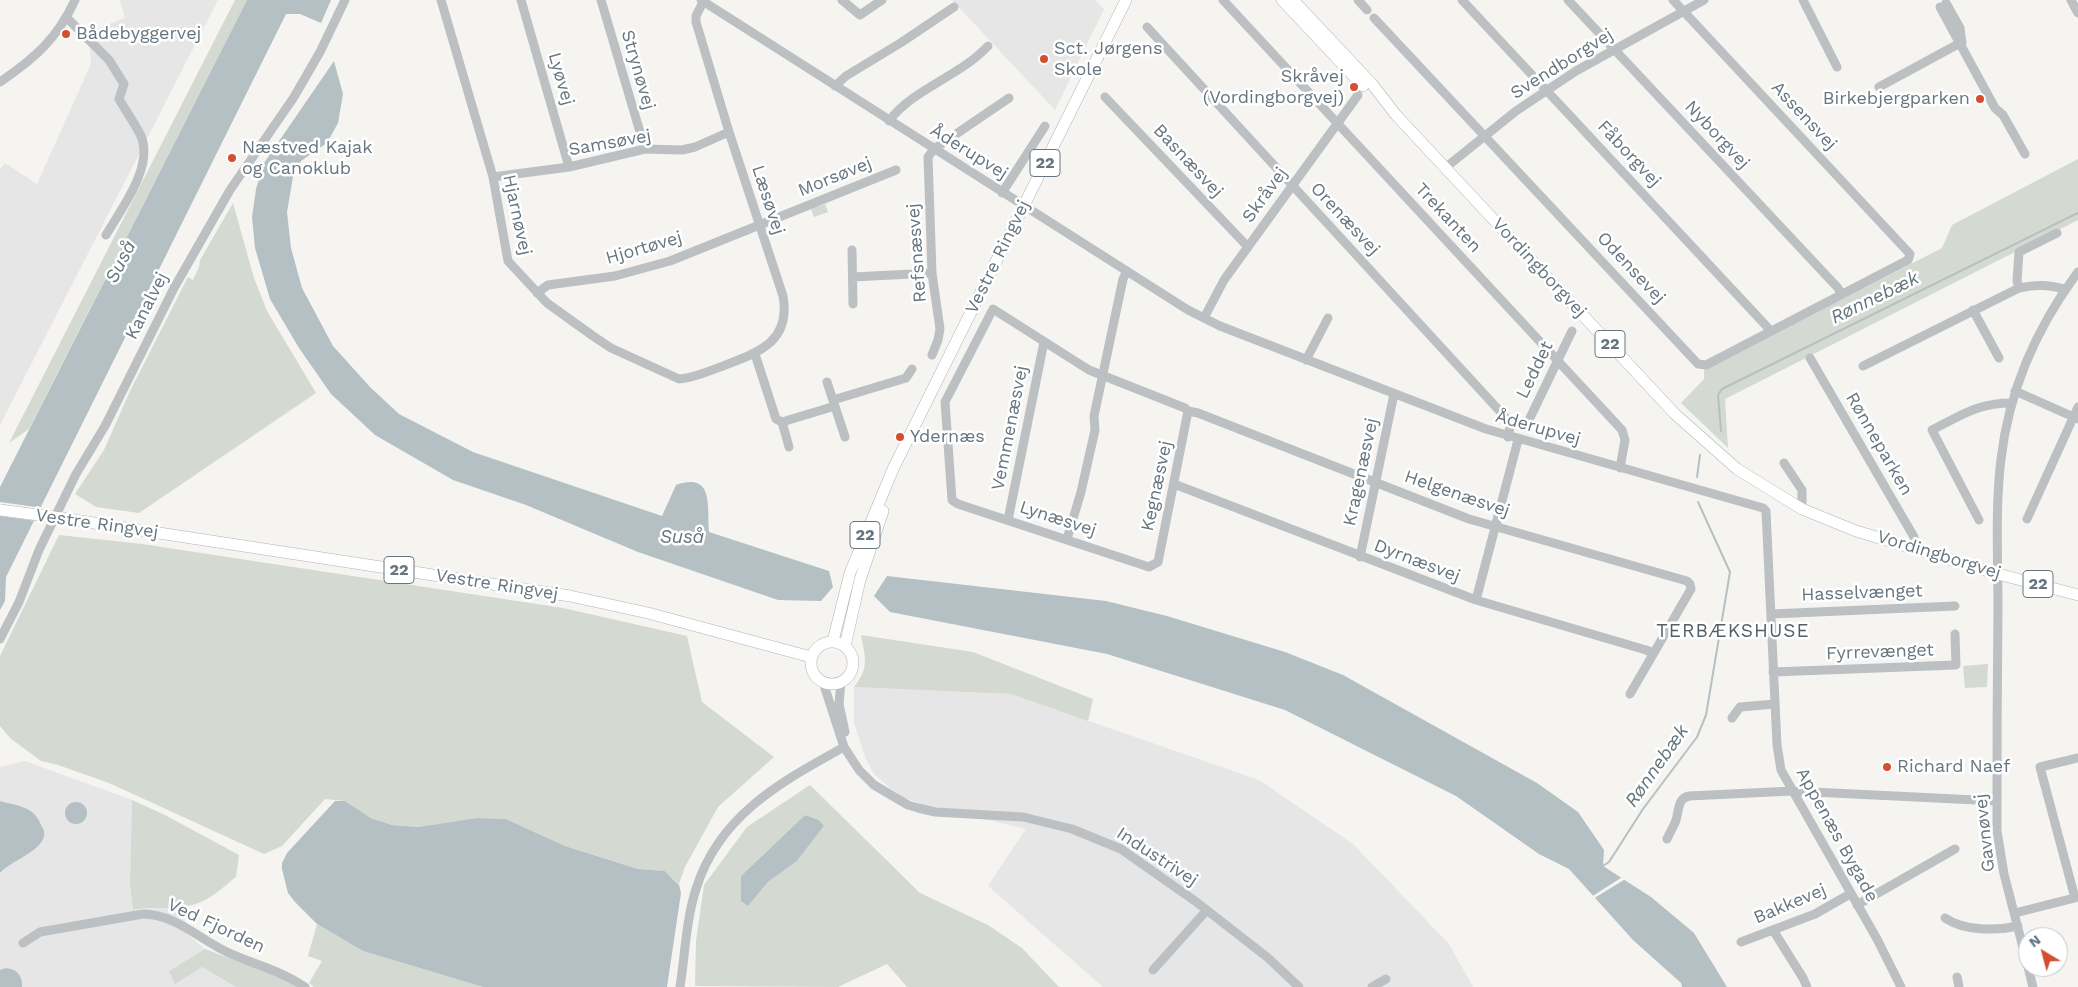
<!DOCTYPE html>
<html>
<head>
<meta charset="utf-8">
<style>
	body { margin:0 }
	#map { position:relative; width:2078px; height:987px; overflow:hidden; background:#f5f4f1; font-family:"Work Sans",sans-serif }
	canvas { display:block }
	.north { position:absolute; left:2018px; top:927px; width:50px; height:50px; box-sizing:border-box; background:#fff; border:1px solid #c2c8cc; border-radius:50%; rotate:323deg; font-size:14px; font-weight:700; line-height:20px; text-align:center; color:#667680 }
	.north::after { content:''; display:block; margin:auto; width:18px; height:22px; background:#d44e32; clip-path:polygon(50% 0,100% 100%,50% 72%,0 100%) }
</style>
</head>
<body>
<div id="map">
<canvas width="2078" height="987"></canvas>
<div class="north">N</div>
</div>
<script>
const ctx = document.querySelector('canvas').getContext('2d');
ctx.lineJoin = 'round';
function paint(path, color) { ctx.fillStyle = color; ctx.fill(path, 'evenodd'); }
function stroke(path, color, width, dash) { ctx.strokeStyle = color; ctx.lineWidth = width; ctx.lineCap = dash ? 'butt' : 'round'; ctx.setLineDash(dash || []); ctx.stroke(path); }
function write(font, color, halo, rows, align = 'center') {
  ctx.font = font + ' "Work Sans",sans-serif'; ctx.lineWidth = 5; ctx.setLineDash([]); ctx.textBaseline = 'middle'; ctx.strokeStyle = halo; ctx.fillStyle = color; for (const [text, x, y, turn = 0] of rows) {
    ctx.save(); ctx.translate(x, y); ctx.rotate((+turn || 0) * Math.PI / 180); ctx.textAlign = isNaN(turn) ? turn : align; if (halo) ctx.strokeText(text, 0, 0); ctx.fillText(text, 0, 0); ctx.restore();
  }
}
const built = new Path2D(`
	M120 0H218L0 425V169L5 163 37 184 91 64 89 32 125 18Z
	M952 0H1095L1104 9 1055 110Z
	M854 687 1011 694 1259 780 1353 844 1449 944 1473 987H1103L988 886 1026 829 924 805 903 797 889 787 874 774 866 759 854 723Z
	M25 761 132 800 130 885 133 910 181 906 189 936 205 949 169 971 196 970 202 967 236 987H0V767Z`);
const green = new Path2D(`
	M235 0H247L29 429 9 443Z
	M2078 159V220L1725 399 1728 448 1681 403 1704 379V370L1942 248 1952 225Z
	M233 203 254 278 267 311 316 393 139 513 96 507 75 494 104 450 130 391 188 277 193 280 199 267 200 260Z
	M825 204 828 212 814 217 811 209Z
	M59 535 142 544 563 608 687 636 702 702 774 757 718 807 685 867 679 884 665 871 638 869 565 846 506 819 477 818 418 827 392 825 371 818 345 801 325 799 282 846 264 854 109 783 58 765 41 761 10 738 0 726V656Z
	M861 635 973 652 1093 699 1088 721 1011 694 854 687C870 667 865 658 861 635Z
	M1988 664 1987 687 1965 688 1963 666Z
	M810 785 920 893 988 925 1022 948 1059 987H907L887 964 838 987 695 986 696 941 704 885 747 827ZM805 815 819 820 824 826 797 861 768 882 748 906 741 876Z
	M132 800 165 815 239 855 236 877C223 887 208 902 192 905 173 910 152 906 133 910L130 885Z
	M317 924 363 951 483 987H314L309 983 322 961 308 956Z
	M205 949 286 979 297 987H236L202 967 175 984 169 971Z`);
const water = new Path2D(`
	M247 0H331L321 23 300 14H286L6 577 5 601 0 610V487Z
	M334 61 343 94 338 123 327 143 301 161 293 177 287 212 291 248 302 288 333 346 370 387 399 414 473 452 662 516 676 485C714 472 707 505 709 532L829 571 833 587 821 601 778 600 638 552 526 505 453 480 375 435 331 394 299 348 270 299 255 248 252 217 256 189 264 163Z
	M887 576 1106 601 1167 616 1285 652 1343 675 1537 783 1578 812 1604 850 1603 866 1651 897 1694 933 1727 987H1682L1681 983 1633 940 1569 869 1539 854 1456 796 1285 710 1107 654 890 612 874 596Z
	M0 801C18 806 34 806 41 825 43 828 45 832 44 836 41 852 10 861 0 873Z
	M335 801H345L371 818 392 825 418 827 477 818 506 819 565 846 638 869 665 871 679 885 681 893 667 987H483L363 951 317 924 295 902 288 893 282 869V863L287 853Z
	M65 813a11 11 0 1 1 22 0a11 11 0 1 1-22 0Z
	M805 815 819 820 824 826 797 861 768 882 748 906 741 901V876Z
	M6 968C17 969 23 976 22 987H0V970Z`);
const pier = new Path2D(`
	M0 502 43 508 36 521 0 516Z
	M1624 876 1627 878 1593 899 1591 897Z`);
const stream = new Path2D(`
	M1721 431 1718 395 1722 389 2078 213
	M1697 477 1700 455
	M1603 866 1609 862 1643 809 1697 737 1706 715 1730 572 1698 502`);
const minor = new Path2D(`
	M441 0 493 177 508 261 547 303 593 336 611 348 679 379C694 378 709 371 723 366 759 352 791 342 783 296L729 132 696 22V16L703 2
	M521 0 569 167
	M601 0 645 149
	M701 0 1188 310 1220 326 1486 429 1763 508 1766 511 1777 745 1781 770 1877 939 1901 987
	M842 0 860 15 882 0
	M1223 0 1622 430 1625 440 1620 468
	M1358 0 1367 10
	M1462 0 1771 331
	M1568 0 1838 288 1841 294
	M1803 0 1837 67
	M2071 0 2078 13
	M1946 3 1960 28 1962 43
	M1940 7 1995 108 2003 115 2025 154
	M67 18 109 60 124 84 119 99C126 111 135 124 141 136 154 167 121 209 106 235
	M1374 18 1698 364 1706 365 1908 260 1910 254 1673 0
	M1147 27 1507 419 1510 428 1508 437
	M0 82C35 58 57 39 75 0
	M835 86 846 76 902 42 954 7
	M1879 87 1962 42
	M1105 97 1248 247
	M889 121C914 88 959 77 988 46
	M1445 168 1516 111 1576 71 1704 0
	M493 177 569 167 645 149 682 150 695 147 729 132
	M1002 193 1045 126
	M852 250 853 304
	M853 277 932 273
	M2019 288 2017 281 2019 252 2057 233
	M537 293 548 285 615 276 670 261 896 170
	M1973 310 1999 358
	M1204 318 1224 280 1358 95
	M755 354 776 419 782 422 835 406
	M932 355 938 340 940 329 932 273 928 157 934 149 1009 98
	M1810 358 1914 537 1916 548
	M1306 360 1328 318
	M1863 366 2019 288C2036 284 2048 285 2065 289
	M827 382 845 437
	M2015 391 2078 419
	M833 400 906 378 912 369
	M1188 411 1158 562 1149 567 958 504 952 500 945 402 993 309 1089 370 1185 408 1188 411 1198 413 1469 519 1687 581 1690 584 1691 589 1630 694
	M782 422 789 447
	M1527 424 1572 331
	M1784 463 1802 490V509
	M1174 484 1476 600 1646 650 1653 653
	M2027 519 2078 407
	M1008 520 1044 342
	M1979 520 1932 430C1962 415 1977 403 2012 403
	M1067 539 1081 492 1095 430 1094 416 1123 279 1127 271
	M1360 557 1394 394
	M1476 600 1518 440
	M1771 614 1955 606
	M0 639 19 602 39 550 76 474 105 426 174 288 230 190 294 97 320 52 345 0
	M1773 672 1956 665 1955 634
	M823 682 844 747 859 770 874 785 908 805 918 808 935 812 1023 817 1072 829 1121 849 1195 901 1267 957 1299 987
	M841 682 839 704 845 732
	M1732 718 1740 707 1775 704
	M1667 839C1670 832 1674 826 1676 820 1679 810 1678 798 1689 796L1792 791 1997 801
	M2075 898 2040 767 2078 758
	M1857 905 1955 849
	M2015 913 2078 897
	M1945 918C1964 931 1996 931 2018 926
	M1773 930 1803 978 1807 987
	M1741 942 1815 914 1850 894
	M23 943 40 932 143 914C175 914 199 939 227 952 255 965 278 969 305 987
	M2028 967 2004 874 1997 831C1997 756 1997 682 1998 607 1998 558 1995 508 2001 459 2009 391 2037 327 2078 272
	M2028 967 2033 987
	M1153 970 1207 910
	M1957 977 1959 987
	M680 987C685 955 686 920 696 889 719 815 781 782 844 747
	M1372 987 1386 979`);
const major = new Path2D(`
	M1282 0 1363 86
	M1293 0 1372 84 1396 115 1675 414 1737 469 1802 509 1856 531 1998 574 2078 595
	M61 518 570 596 648 613 811 657
	M833 641 850 573 893 469 1126 0
	M811 663a21 21 0 1 1 42 0a21 21 0 1 1-42 0Z
	M845 646 860 580 883 511`);
const majorBridge = new Path2D(`
	M0 510 61 518`);
const markers = [
	[66,34,5,"#d44e32"],
	[1044,59,5,"#d44e32"],
	[1354,87,5,"#d44e32"],
	[1980,99,5,"#d44e32"],
	[232,158,5,"#d44e32"],
	[900,437,5,"#d44e32"],
	[1887,767,5,"#d44e32"]
];
const shields = [
	[1045,163,30],
	[1610,344,30],
	[865,535,30],
	[399,570,30],
	[2038,584,30]
];
const shieldNames = [
	["22",1045,163],
	["22",1610,344],
	["22",865,535],
	["22",399,570],
	["22",2038,584]
];
const poiNames = [
	["Bådebyggervej",76,34],
	["Sct. Jørgens",1054,49],
	["Skole",1054,70],
	["Skråvej",1344,77,"right"],
	["(Vordingborgvej)",1344,98,"right"],
	["Birkebjergparken",1970,99,"right"],
	["Næstved Kajak",242,148],
	["og Canoklub",242,169],
	["Ydernæs",910,437],
	["Richard Naef",1897,767]
];
const streetNames = [
	["Svendborgvej",1562,64,-32],
	["Strynøvej",638,70,74],
	["Lyøvej",561,79,74],
	["Assensvej",1804,116,47],
	["Nyborgvej",1717,135,47],
	["Samsøvej",610,143,-10],
	["Åderupvej",969,152,32],
	["Fåborgvej",1629,154,47],
	["Basnæsvej",1188,161,47],
	["Morsøvej",835,177,-22],
	["Skråvej",1265,195,-54],
	["Læsøvej",768,200,72],
	["Hjarnøvej",517,215,78],
	["Trekanten",1448,218,47],
	["Orenæsvej",1345,219,47],
	["Hjortøvej",644,248,-16],
	["Refsnæsvej",917,253,-94],
	["Vestre Ringvej",998,257,-64],
	["Vordingborgvej",1539,268,47],
	["Odensevej",1631,268,47],
	["Kanalvej",147,306,-63],
	["Leddet",1535,370,-64],
	["Vemmenæsvej",1010,428,-79],
	["Åderupvej",1538,428,16],
	["Rønneparken",1879,444,60],
	["Kragenæsvej",1361,472,-78],
	["Kegnæsvej",1157,486,-78],
	["Helgenæsvej",1457,494,19],
	["Lynæsvej",1058,519,18],
	["Vestre Ringvej",97,524,8],
	["Vordingborgvej",1939,555,17],
	["Dyrnæsvej",1417,561,21],
	["Vestre Ringvej",497,585,9],
	["Hasselvænget",1862,593,-2],
	["Fyrrevænget",1880,652,-2],
	["Gavnøvej",1985,833,-96],
	["Appenæs Bygade",1837,835,61],
	["Industrivej",1157,857,33],
	["Bakkevej",1790,904,-23],
	["Ved Fjorden",216,926,25]
];
const waterNames = [
	["Suså",121,262,-63],
	["Rønnebæk",1875,298,-26],
	["Suså",682,537],
	["Rønnebæk",1657,766,-55]
];
const neighbourhoodNames = [
	["TERBÆKSHUSE",1733,631]
];
paint(built, '#e5e6e5');
paint(green, '#d4d9d1');
paint(water, '#b4c0c3');
paint(pier, '#f5f4f1');
stroke(stream, '#b4c0c3', 2);
stroke(major, '#b0b4b7', 12);
stroke(minor, '#bcc0c3', 9);
stroke(major, '#fff', 11);
stroke(majorBridge, '#b0b4b7', 12, []);
stroke(majorBridge, '#fff', 11);
for (const [x, y, r, color] of markers) { const dot = new Path2D(); dot.arc(x, y, r, 0, 2 * Math.PI); ctx.fillStyle = color; ctx.fill(dot); stroke(dot, '#fff', 2); }
for (const [x, y, w] of shields) { const box = new Path2D(); box.roundRect(x - w / 2, y - 13.5, w, 27, 4); ctx.fillStyle = '#fff'; ctx.fill(box); stroke(box, '#667680', 1); }
write('bold 16px', '#667680', null, shieldNames);
write('18px', '#667680', '#fff', poiNames, 'left');
write('18px', '#667680', '#fff', streetNames);
write('italic 19px', '#62777d', '#fff', waterNames);
ctx.letterSpacing = '1px';
write('19px', '#535f66', '#fff', neighbourhoodNames);
ctx.letterSpacing = '0px';
</script>
</body>
</html>
